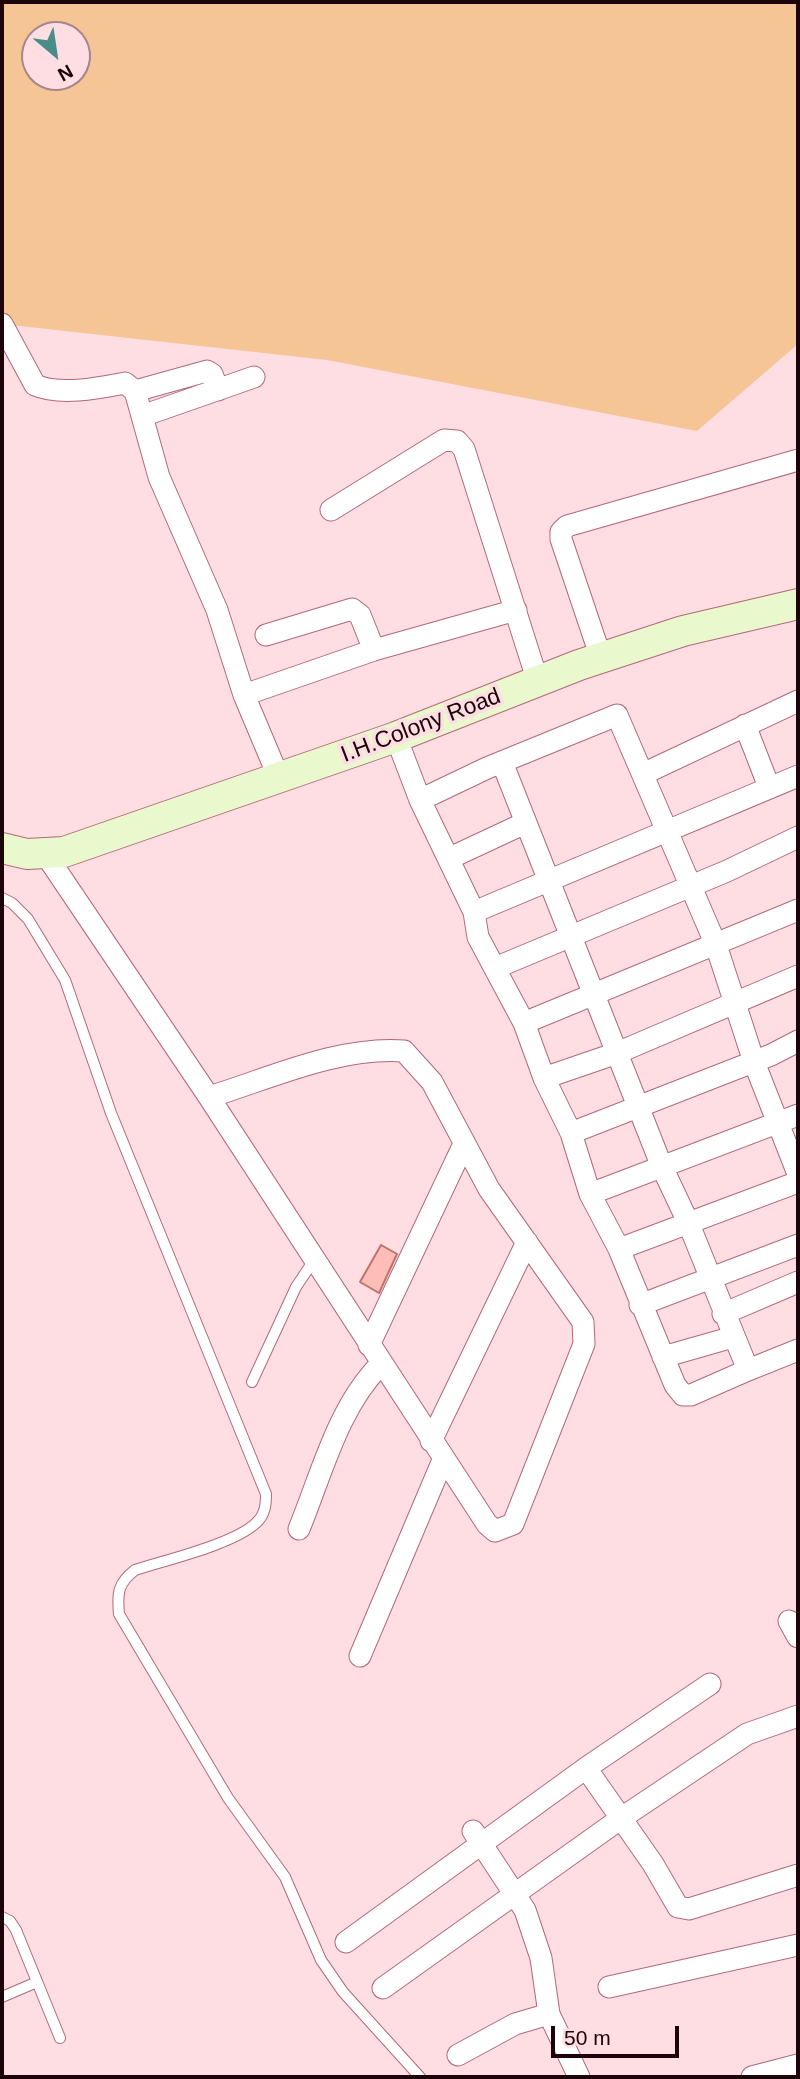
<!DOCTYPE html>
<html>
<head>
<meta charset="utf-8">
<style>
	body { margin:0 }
	#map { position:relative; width:800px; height:2079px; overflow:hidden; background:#fedde3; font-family:Arial,sans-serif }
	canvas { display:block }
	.frame { position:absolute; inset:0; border:4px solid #1d040a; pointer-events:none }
	.north { position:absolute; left:21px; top:21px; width:70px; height:70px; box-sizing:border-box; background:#fedde3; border:2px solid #a4868c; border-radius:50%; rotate:151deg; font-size:19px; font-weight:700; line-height:28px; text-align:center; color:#1d040a }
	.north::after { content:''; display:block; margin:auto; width:24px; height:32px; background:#488e86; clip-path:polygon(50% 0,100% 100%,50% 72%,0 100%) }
	.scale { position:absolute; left:551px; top:2026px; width:128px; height:32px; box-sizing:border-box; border:4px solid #1d040a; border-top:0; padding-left:9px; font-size:21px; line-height:24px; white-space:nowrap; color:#1d040a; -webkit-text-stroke:5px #fedde3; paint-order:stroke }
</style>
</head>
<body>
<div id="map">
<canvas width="800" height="2079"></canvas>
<div class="frame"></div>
<div class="north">N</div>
<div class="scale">50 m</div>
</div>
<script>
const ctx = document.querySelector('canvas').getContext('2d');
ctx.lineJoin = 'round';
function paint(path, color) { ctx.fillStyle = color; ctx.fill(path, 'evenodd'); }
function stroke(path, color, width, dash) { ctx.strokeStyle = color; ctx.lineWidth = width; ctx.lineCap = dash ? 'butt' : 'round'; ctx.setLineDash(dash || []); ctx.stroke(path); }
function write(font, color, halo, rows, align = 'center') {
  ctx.font = font + ' Arial,sans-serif'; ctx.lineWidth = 7; ctx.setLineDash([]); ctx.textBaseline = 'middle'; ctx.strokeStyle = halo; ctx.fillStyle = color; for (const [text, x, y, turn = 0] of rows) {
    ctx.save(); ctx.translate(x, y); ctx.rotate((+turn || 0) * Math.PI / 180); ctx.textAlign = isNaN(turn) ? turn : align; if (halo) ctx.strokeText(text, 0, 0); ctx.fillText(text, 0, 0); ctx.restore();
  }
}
const green = new Path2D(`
	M2 2H798V344L697 431 327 360 2 324ZM35 35H77V77H35Z`);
const building = new Path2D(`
	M381 1245 397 1254 379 1293 360 1282Z`);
const lane = new Path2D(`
	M2 898 12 903 28 919 65 980 111 1113 266 1494C266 1505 265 1515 256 1523 234 1544 166 1560 135 1570 118 1583 117 1593 119 1614L228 1798 285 1877 321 1960 343 1992 420 2077
	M252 1382 296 1287 314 1260
	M2 1917 10 1921 16 1930 60 2038
	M2 1997 37 1982`);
const street = new Path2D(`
	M2 324 35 385C60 396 99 388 125 383L135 391 159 477 217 610 244 695 279 778
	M135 391 207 371 212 374 218 390
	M142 416 254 377
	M331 510 444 440 457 441 464 449 538 682
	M266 635 352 609 360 615 374 650
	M601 658 561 539V532L567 526 798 460
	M244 695 374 650 516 610
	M745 725 769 787
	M396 737 420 800 487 768 617 715 716 945 754 1062 798 1174
	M502 762 662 1167 688 1222 748 1370 798 1350
	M643 774 798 701
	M420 800 474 912 478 937 524 1023 544 1078 571 1133 590 1194 619 1249 675 1385 683 1395H691L748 1370
	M46 855 209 1097 487 1524 495 1531 513 1524 584 1344 583 1322 489 1189 432 1082 404 1051C339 1046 271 1078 209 1097
	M450 858 525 823
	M474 912 798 776
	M495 968 727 871 798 837
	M524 1023 798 910
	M544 1078 617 1053 798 976
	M571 1133 771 1055 798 1041
	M590 1194 798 1115
	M619 1249 798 1182
	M640 1305 798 1245
	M723 1314 798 1282
	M369 1345 463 1146
	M663 1357 733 1337
	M431 1441 527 1242
	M299 1529C322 1473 338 1407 381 1364
	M789 1621 798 1637
	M360 1656 443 1460
	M586 1768 653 1864 678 1907 689 1909 798 1875
	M473 1831 525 1910 541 1958 549 2014 579 2077
	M346 1942 586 1768 710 1684
	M609 1987 798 1945
	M383 1988 620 1819 747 1734 798 1716
	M458 2055 515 2024 549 2014
	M752 2077 798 2065`);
const secondary = new Path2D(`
	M2 848 27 854 64 852 396 737 579 665 683 631 798 604`);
const streetNames = [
	["I.H.Colony Road",421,726,-21]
];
paint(green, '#f6c596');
paint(building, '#febeb7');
stroke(building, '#bd736c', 2);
stroke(lane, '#b16979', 12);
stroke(street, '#b16979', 23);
stroke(secondary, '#b16979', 32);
stroke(lane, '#fff', 10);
stroke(street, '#fff', 21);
stroke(secondary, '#eaf8ce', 30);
write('23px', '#1d040a', '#fedde3', streetNames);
</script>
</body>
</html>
